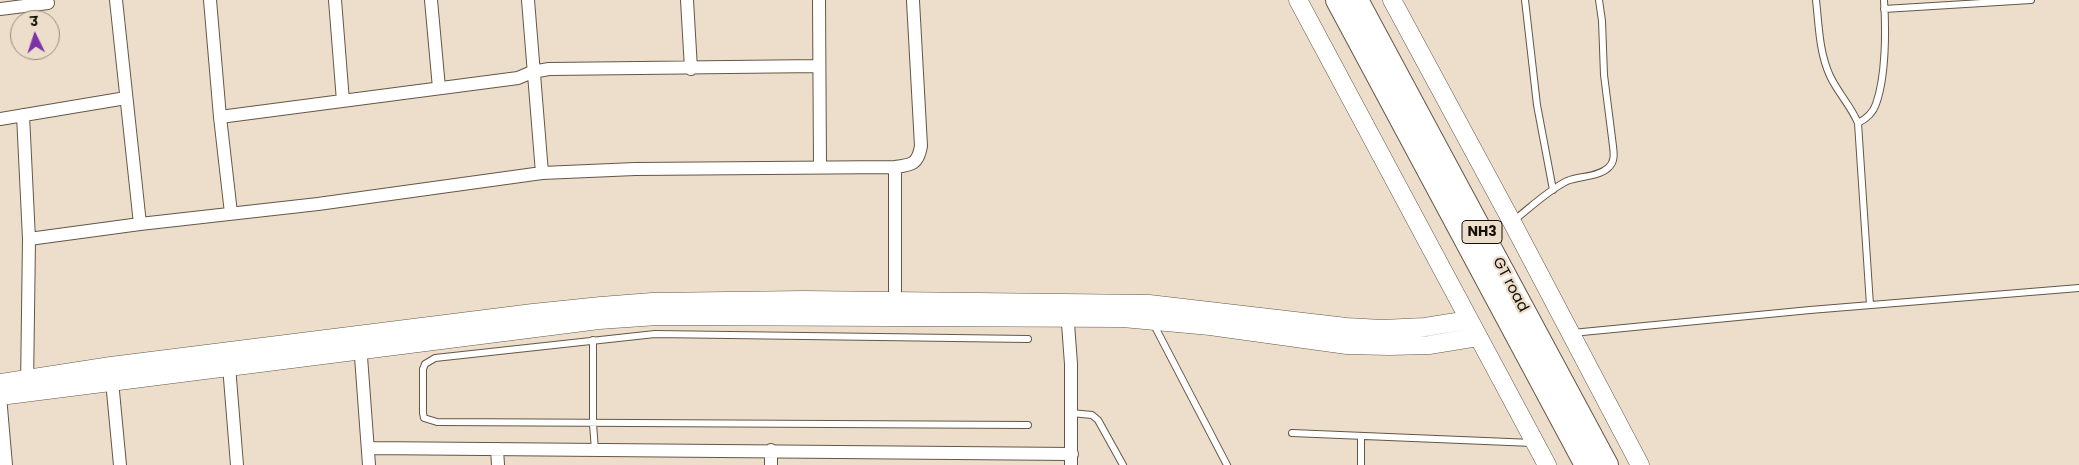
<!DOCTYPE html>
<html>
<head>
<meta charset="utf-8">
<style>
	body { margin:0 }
	#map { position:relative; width:2079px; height:465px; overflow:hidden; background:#eddecb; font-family:Poppins,"Noto Sans Devanagari",sans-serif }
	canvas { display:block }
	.north { position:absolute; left:10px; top:10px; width:50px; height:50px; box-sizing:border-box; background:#eddecb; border:1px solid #968b7d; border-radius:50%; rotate:356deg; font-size:14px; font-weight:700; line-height:20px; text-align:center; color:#140f09 }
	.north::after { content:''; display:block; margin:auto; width:18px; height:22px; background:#7b34a7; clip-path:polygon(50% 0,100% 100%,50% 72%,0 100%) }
</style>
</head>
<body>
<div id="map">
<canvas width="2079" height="465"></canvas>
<div class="north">उ</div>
</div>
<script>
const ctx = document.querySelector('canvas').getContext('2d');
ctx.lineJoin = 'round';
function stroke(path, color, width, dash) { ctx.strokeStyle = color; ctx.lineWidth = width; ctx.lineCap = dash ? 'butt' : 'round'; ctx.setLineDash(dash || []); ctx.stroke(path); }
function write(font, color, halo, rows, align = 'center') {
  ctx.font = font + ' Poppins,sans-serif'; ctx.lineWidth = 4.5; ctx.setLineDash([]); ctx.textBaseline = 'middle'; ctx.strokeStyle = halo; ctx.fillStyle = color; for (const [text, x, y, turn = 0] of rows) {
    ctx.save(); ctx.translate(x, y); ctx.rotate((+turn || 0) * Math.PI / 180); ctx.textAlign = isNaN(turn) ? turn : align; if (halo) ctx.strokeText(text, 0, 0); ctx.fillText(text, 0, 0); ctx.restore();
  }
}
const lane = new Path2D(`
	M1525 0 1537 105 1553 190
	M1816 0C1819 26 1819 52 1830 76 1838 93 1851 106 1858 123L1870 305
	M1884 9 2031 0
	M1858 123C1866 119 1873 113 1876 104 1886 76 1886 30 1884 0
	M1513 221C1530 208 1547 191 1567 181 1580 176 1598 177 1608 168 1615 162 1614 154 1613 146L1604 75 1602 21 1599 0
	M1153 323 1227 465
	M1572 333 1810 310 2079 288
	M593 340V424L595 450
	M1071 413 1092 415 1098 420 1123 465
	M1028 425 437 422 424 418 423 413V369L425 364 435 358 655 334 1028 339
	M1292 433 1533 443
	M1361 465V436`);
const street = new Path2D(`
	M116 0 140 224
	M210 0 220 117 231 213
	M335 0 343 101
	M431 0 439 88
	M528 0 542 173
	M687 0 691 69
	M819 0 820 166
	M0 9 48 3
	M23 115 29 239 27 387
	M220 117 518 78 532 72 549 69 819 66
	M0 119 126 98
	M895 167V310
	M29 239 140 224 318 204 542 173 635 169 895 167C912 165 918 164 921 146L913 1
	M1067 310 1071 364V465
	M360 343 369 465
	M229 366 237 465
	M112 381 120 465
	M0 396 6 465
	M368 448 1072 454
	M497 449 498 465
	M771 465V450`);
const secondary = new Path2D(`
	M1298 0 1547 465
	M1392 0 1512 222 1640 465
	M0 383 111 366 533 313 601 306 652 302 804 300 1149 304 1346 327 1382 329 1425 327 1469 320
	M0 396 599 320 657 316 1123 318 1210 326 1347 345 1389 346 1429 345 1478 337`);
const highway = new Path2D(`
	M1337 0 1586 465
	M1357 0 1607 465`);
const shields = [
	[1482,232,40]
];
const shieldNames = [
	["NH3",1482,232]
];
const streetNames = [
	["GT road",1510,285,62]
];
stroke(lane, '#645747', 8);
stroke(street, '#645747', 14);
stroke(secondary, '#645747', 19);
stroke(highway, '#645747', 24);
stroke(lane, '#fff', 6);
stroke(street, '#fff', 12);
stroke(secondary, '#fff', 18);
stroke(highway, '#fff', 22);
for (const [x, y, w] of shields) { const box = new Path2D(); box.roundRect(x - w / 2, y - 11.5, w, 23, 4); ctx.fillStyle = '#eddecb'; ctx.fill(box); stroke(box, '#140f09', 1); }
write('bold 14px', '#140f09', null, shieldNames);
write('15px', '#140f09', '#eddecb', streetNames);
</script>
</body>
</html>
